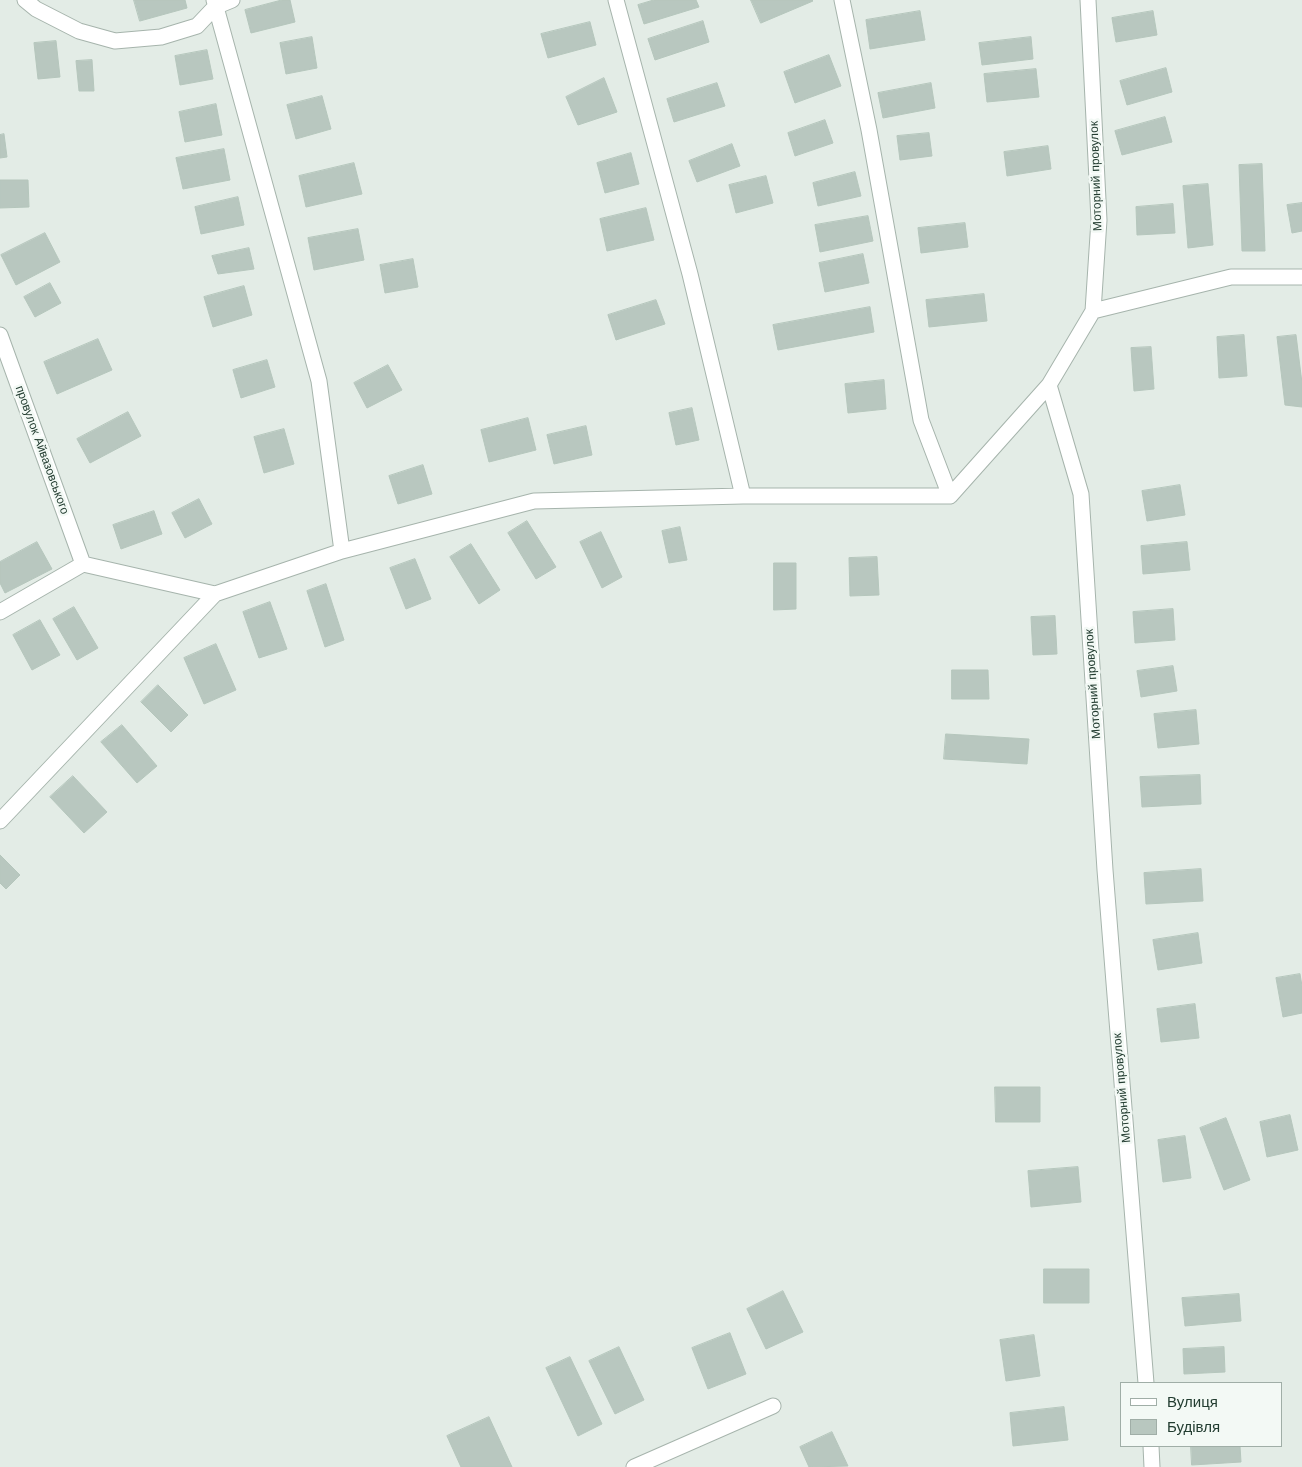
<!DOCTYPE html>
<html>
<head>
<meta charset="utf-8">
<style>
	body { margin:0 }
	#map { position:relative; width:1302px; height:1467px; overflow:hidden; background:#e3ece6; font-family:"Work Sans",sans-serif }
	canvas { display:block }
	.legend { position:absolute; left:1120px; top:1382px; width:162px; height:65px; box-sizing:border-box; background:#f3f9f5; border:1px solid #a0aea7; margin:0; padding:6px 9px; list-style:none; font-size:15px; color:#233d31 }
	.legend li { display:flex; align-items:center; gap:10px; height:25px }
	.legend b { width:25px; border:1px solid #a0aea7 }
</style>
</head>
<body>
<div id="map">
<canvas width="1302" height="1467"></canvas>
<ul class="legend">
<li><b style="height:6px;background:#fff"></b>Вулиця</li>
<li><b style="height:14px;background:#b8c7bf"></b>Будівля</li>
</ul>
</div>
<script>
const ctx = document.querySelector('canvas').getContext('2d');
ctx.lineJoin = 'round';
function paint(path, color) { ctx.fillStyle = color; ctx.fill(path, 'evenodd'); }
function stroke(path, color, width, dash) { ctx.strokeStyle = color; ctx.lineWidth = width; ctx.lineCap = dash ? 'butt' : 'round'; ctx.setLineDash(dash || []); ctx.stroke(path); }
function write(font, color, halo, rows, align = 'center') {
  ctx.font = font + ' "Work Sans",sans-serif'; ctx.lineWidth = 5; ctx.setLineDash([]); ctx.textBaseline = 'middle'; ctx.strokeStyle = halo; ctx.fillStyle = color; for (const [text, x, y, turn = 0] of rows) {
    ctx.save(); ctx.translate(x, y); ctx.rotate((+turn || 0) * Math.PI / 180); ctx.textAlign = isNaN(turn) ? turn : align; if (halo) ctx.strokeText(text, 0, 0); ctx.fillText(text, 0, 0); ctx.restore();
  }
}
const building = new Path2D(`
	M134 0H185L187 8 140 21Z
	M282 0H290L295 22 251 33 245 10Z
	M654 0H696L699 7 644 24 638 5Z
	M751 0H812L813 1 761 23Z
	M920 11 925 40 870 49 866 20Z
	M1153 11 1157 35 1116 42 1112 18Z
	M703 21 709 42 655 60 648 39Z
	M590 22 596 45 548 58 541 34Z
	M312 37 317 68 286 74 280 43Z
	M1031 37 1033 59 982 65 979 43Z
	M56 41 60 77 38 79 34 43Z
	M207 50 213 79 180 85 175 56Z
	M829 55 841 86 795 103 784 72Z
	M92 60 94 91H79L76 61Z
	M1166 68 1172 92 1127 105 1120 81Z
	M1036 69 1039 97 987 102 984 74Z
	M604 78 617 112 578 125 566 97Z
	M717 83 725 106 674 122 667 99Z
	M931 83 935 108 883 118 878 93Z
	M322 96 331 129 296 139 287 105Z
	M216 104 222 135 185 142 179 112Z
	M1165 117 1172 142 1122 155 1115 131Z
	M825 120 833 143 795 156 788 133Z
	M929 133 932 156 900 160 897 136Z
	M4 134 7 157 0 158V135Z
	M732 144 740 166 697 182 689 161Z
	M1048 146 1051 169 1007 176 1004 152Z
	M224 149 230 180 183 189 176 158Z
	M631 153 639 184 605 193 597 163Z
	M354 163 362 194 306 207 299 176Z
	M1262 164 1265 251H1242L1239 165Z
	M855 172 861 196 818 206 813 183Z
	M766 176 773 203 736 213 729 185Z
	M0 180H28L29 207 0 208Z
	M1208 184 1213 245 1188 248 1183 186Z
	M238 197 244 225 201 234 195 207Z
	M1302 203V231L1292 233 1287 205Z
	M1173 204 1175 233 1137 235 1136 207Z
	M646 208 654 240 607 251 600 219Z
	M868 216 873 241 820 252 815 225Z
	M965 223 968 247 921 253 918 228Z
	M358 229 364 260 314 270 308 238Z
	M45 233 60 262 16 285 1 255Z
	M249 248 254 269 218 274 212 256Z
	M863 254 869 283 825 292 819 263Z
	M413 259 418 287 385 293 380 265Z
	M50 283 61 303 35 317 24 297Z
	M244 286 252 315 213 327 204 297Z
	M984 294 987 321 929 327 926 300Z
	M656 300 665 324 616 340 608 315Z
	M870 307 874 332 778 350 773 325Z
	M1244 335 1247 376 1219 378 1217 337Z
	M1296 335 1302 383V407L1285 405 1277 337Z
	M98 339 112 370 57 394 44 362Z
	M1151 347 1154 389 1134 391 1131 348Z
	M267 360 275 387 241 398 233 370Z
	M388 365 402 390 367 408 354 383Z
	M884 380 886 409 848 413 845 384Z
	M692 408 699 440 676 445 669 413Z
	M128 412 141 436 90 463 77 439Z
	M528 418 536 450 489 462 481 430Z
	M586 426 592 455 554 464 547 435Z
	M284 429 294 464 264 473 254 437Z
	M423 465 432 494 398 504 389 476Z
	M1180 485 1185 515 1147 521 1142 491Z
	M199 499 212 524 185 538 172 513Z
	M154 511 162 534 121 549 113 525Z
	M527 521 556 567 536 579 508 533Z
	M680 527 687 560 669 563 662 531Z
	M601 532 622 577 602 588 580 542Z
	M37 542 52 569 5 593 0 583V562Z
	M1187 542 1190 570 1143 574 1141 546Z
	M471 544 500 590 479 604 450 557Z
	M877 557 879 595 850 596 849 558Z
	M415 559 431 599 406 609 390 568Z
	M774 563H796V609L774 610Z
	M326 584 344 640 325 647 307 591Z
	M270 602 287 649 259 658 243 612Z
	M74 607 98 648 77 660 53 619Z
	M1173 609 1175 640 1135 643 1133 612Z
	M1055 616 1057 654 1033 655 1031 617Z
	M40 620 60 655 32 670 13 635Z
	M216 644 236 690 204 704 184 658Z
	M1173 666 1177 691 1141 697 1137 671Z
	M952 670H988L989 699H952Z
	M158 685 188 715 171 732 141 702Z
	M1196 710 1199 744 1158 748 1154 714Z
	M122 725 157 766 137 783 101 742Z
	M946 734 1029 739 1027 764 944 759Z
	M1200 775 1201 804 1142 807 1140 777Z
	M73 776 107 812 84 833 50 797Z
	M0 855 20 875 6 889 0 883Z
	M1201 869 1203 901 1146 904 1144 873Z
	M1198 933 1202 963 1158 970 1153 940Z
	M1300 974 1302 986V1013L1283 1017 1276 978Z
	M1195 1004 1199 1038 1161 1042 1157 1009Z
	M995 1087H1040V1122H996Z
	M1290 1115 1298 1150 1267 1157 1260 1122Z
	M1226 1118 1250 1180 1224 1190 1200 1128Z
	M1185 1136 1191 1178 1163 1182 1158 1140Z
	M1078 1167 1081 1202 1031 1207 1028 1171Z
	M1044 1269H1089V1303H1044Z
	M783 1291 803 1332 766 1349 747 1309Z
	M1239 1294 1241 1321 1185 1326 1182 1298Z
	M730 1333 746 1374 708 1389 692 1348Z
	M1034 1335 1040 1376 1006 1381 1000 1340Z
	M619 1347 644 1400 615 1414 589 1361Z
	M1224 1347 1225 1372 1184 1374 1183 1349Z
	M570 1357 602 1424 578 1436 546 1368Z
	M1064 1407 1068 1440 1013 1446 1010 1413Z
	M489 1417 512 1467H461L447 1436Z
	M832 1432 848 1466 809 1467 800 1447Z
	M1191 1446H1240L1241 1462 1192 1465Z`);
const minor = new Path2D(`
	M25 0 36 9 79 31 115 41 161 37 197 26 215 7 232 0
	M214 0 319 381 342 551
	M616 0 690 274 743 496
	M842 0 869 130 921 420 950 496
	M1088 0 1099 220 1093 311 1049 385 1081 494 1105 870 1146 1383
	M1093 311 1231 277H1302
	M0 335 83 564
	M0 612 83 564 215 594 342 551 534 501 743 496H950L1049 385
	M0 821 215 594
	M1151 1446 1152 1467
	M634 1467 773 1406`);
const streetNames = [
	["Моторний провулок",1096,176,-92],
	["провулок Айвазовського",42,450,70],
	["Моторний провулок",1093,684,-94],
	["Моторний провулок",1122,1088,-95]
];
paint(building, '#b8c7bf');
stroke(building, '#b5c6bc', 1);
stroke(minor, '#a6b4ac', 17);
stroke(minor, '#fff', 15);
write('12px', '#233d31', '#f3f9f5', streetNames);
</script>
</body>
</html>
